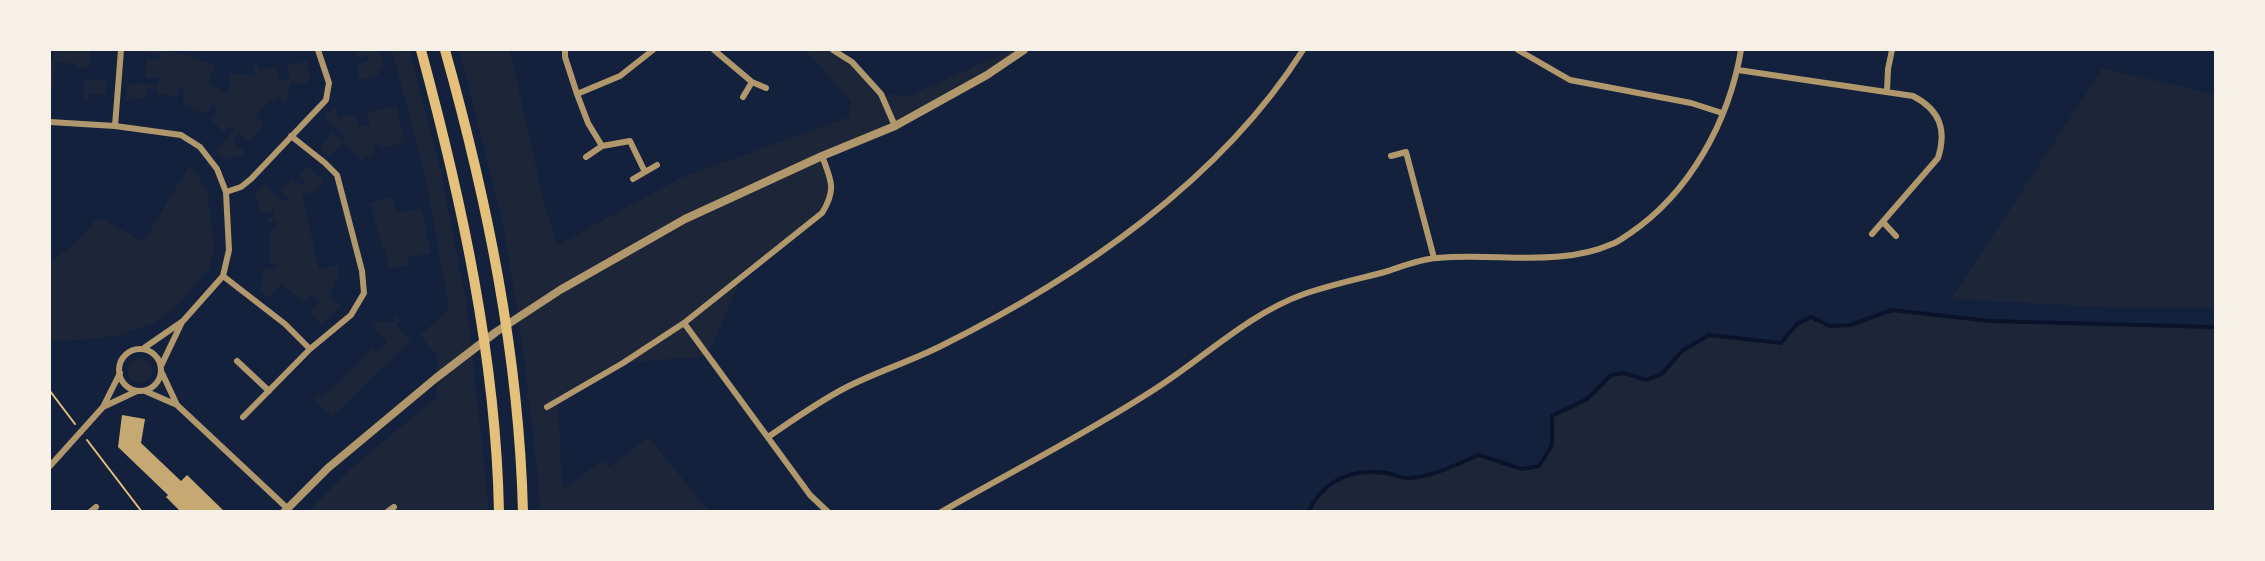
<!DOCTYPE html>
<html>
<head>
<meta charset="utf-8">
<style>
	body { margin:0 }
	#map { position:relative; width:2265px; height:561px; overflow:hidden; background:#14213d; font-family:"Exo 2",sans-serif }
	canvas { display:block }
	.frame { position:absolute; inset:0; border:51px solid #f6f1e7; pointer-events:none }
</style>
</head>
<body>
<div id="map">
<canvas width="2265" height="561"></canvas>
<div class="frame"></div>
</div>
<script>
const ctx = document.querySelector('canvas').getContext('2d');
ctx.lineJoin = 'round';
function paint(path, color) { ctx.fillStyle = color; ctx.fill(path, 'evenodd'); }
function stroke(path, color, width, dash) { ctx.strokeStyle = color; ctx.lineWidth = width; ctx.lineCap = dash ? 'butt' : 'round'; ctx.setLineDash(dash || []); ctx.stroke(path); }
const green = new Path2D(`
	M54 50H90L89 68H77V64L55 62 53 87H50V62H53Z
	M145 50C170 49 192 56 215 66L208 83 228 95 230 74 254 75V65L257 64 259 71 276 66 280 80 290 78 287 66 307 61 310 79 304 84 290 83 286 105 279 97 274 101 271 99 255 116 264 124 249 141 239 133 232 141 247 154 224 160 217 150 234 130 230 126 224 132 210 119 218 109 213 105 206 114 183 104 184 89 180 88 177 97 157 93 158 89 147 88 146 98 130 97 129 100H126L127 87 132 83 158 85 159 79 145 78 146 59 161 60V54L145 52Z
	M354 50H379L383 65 377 76 360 80 356 65 369 61 368 55 357 58Z
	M392 50H409L440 167 467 307 489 511 398 512 393 507 386 511 308 512 355 465 437 397V356L420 335 449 309 426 180Z
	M460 50H510L545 207 558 245 680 178 849 117 851 101 805 50H833L852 62 881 94 908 96 1012 50H1024L943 101 822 156 832 182 822 213 740 280 707 356 623 363 558 400 562 490 603 460 610 467 648 437 710 512 540 511 538 477 522 341 501 214Z
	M2103 68 2215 95V308H2123L1951 299Z
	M84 79 106 80 105 95 89 94 88 102H83Z
	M396 105 405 142 380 149 379 145 374 146 375 155 365 158 362 161 343 143 329 157 319 148 332 132 342 142 346 138 324 117 335 107 338 118 355 114 358 127 370 124 367 113Z
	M190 165 207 190 214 249 209 269 178 305 155 322 117 336 79 340 50 341V263L80 239 96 219 106 221 143 242Z
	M308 166 323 181 318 190 302 195 319 269 337 265 339 272 329 299 339 303 340 307 322 325 309 313 320 301 311 294 304 302 281 284 269 297 260 292 264 268 276 270 277 265 270 264V230L277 228 276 222H269L268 218 274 216V211L261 214 258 199H255L254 196 264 184 284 202 288 198 280 191 291 178 301 186 305 181 299 176Z
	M394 197 397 213 421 208 431 253 407 258 408 265 390 269 385 250H383L370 203Z
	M1892 310 1990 321 2215 327V511H1308C1324 480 1351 468 1386 473 1393 474 1401 478 1408 478 1433 477 1457 464 1479 455L1522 469 1539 466 1552 445V416L1587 399 1611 375 1624 373 1646 380 1662 374 1682 351 1709 335 1781 343 1797 324 1811 317 1830 326 1850 325Z
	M395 316 401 320 396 325 411 341 332 417 313 399 318 394 322 398 372 349 376 352 387 342 372 326 373 321 393 322Z
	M128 370a12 12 0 1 1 24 0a12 12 0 1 1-24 0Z`);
const stream = new Path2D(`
	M1308 512C1324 480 1351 468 1386 473 1393 474 1401 478 1408 478 1433 477 1457 464 1479 455L1522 469 1539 466 1552 445V416L1587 399 1611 375 1624 373 1646 380 1662 374 1682 351 1709 335 1781 343 1797 324 1811 317 1830 326 1850 325 1892 310 1990 321 2216 327`);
const building = new Path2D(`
	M122 415 145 419 141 443 181 481 187 475 225 512H181L166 497 168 495 118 447Z`);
const path = new Path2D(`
	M50 391 75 424
	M87 440 142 512`);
const minor = new Path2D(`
	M565 50V57L577 94 620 76 653 50
	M714 50 752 82 766 88
	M833 50 852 62 881 94 895 126
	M1518 50 1570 80 1691 103 1722 113
	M1738 70 1913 96C1940 110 1947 130 1938 158L1872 234
	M1887 91 1888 69 1892 50
	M577 94 588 123 602 146 630 141 645 172 657 165
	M743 97 752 82
	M50 122 115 126 181 135 200 147 217 169 226 192 229 250 223 276 183 321 144 348
	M115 126 121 50
	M1391 156 1406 152 1434 258
	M586 157 602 146
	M633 179 645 172
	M226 192 241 187 251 179 326 100 329 83 318 50
	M1883 222 1896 236
	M223 276 285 324 310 349
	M684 323 810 495 828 512
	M119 370a21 21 0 1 1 42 0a21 21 0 1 1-42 0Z
	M237 361 269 391
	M161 366 182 322
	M162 373 177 405 287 508
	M145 391 177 405
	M103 407 137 391
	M547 407 623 363 684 323 822 213C837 189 831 180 822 156
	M243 417 310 349 351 315 364 293 362 271 337 175 325 163 291 136
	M768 437C793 420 818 402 845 388 876 372 909 362 941 346 1078 278 1220 181 1303 50
	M50 466 103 407 120 373
	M90 512 96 507
	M387 512 394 507
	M941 512C1012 471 1086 434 1155 389 1204 358 1248 314 1304 294 1330 285 1358 279 1385 272 1401 267 1419 259 1437 258 1494 252 1558 268 1612 244 1618 242 1624 237 1629 234 1690 193 1729 121 1741 50`);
const tertiary = new Path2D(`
	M284 512 328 468 436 378 496 332 560 290 685 219 822 156 895 126 987 75 1024 50`);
const trunk = new Path2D(`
	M421 50C461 198 496 357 499 512
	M445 50C487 200 519 354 523 512`);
paint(green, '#1d2539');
stroke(stream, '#0b132b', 4);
paint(building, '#c6a872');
stroke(path, '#e5c07b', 2);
stroke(minor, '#b1986c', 6);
stroke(tertiary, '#b1986c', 8);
stroke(trunk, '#e5c07b', 10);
</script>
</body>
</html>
